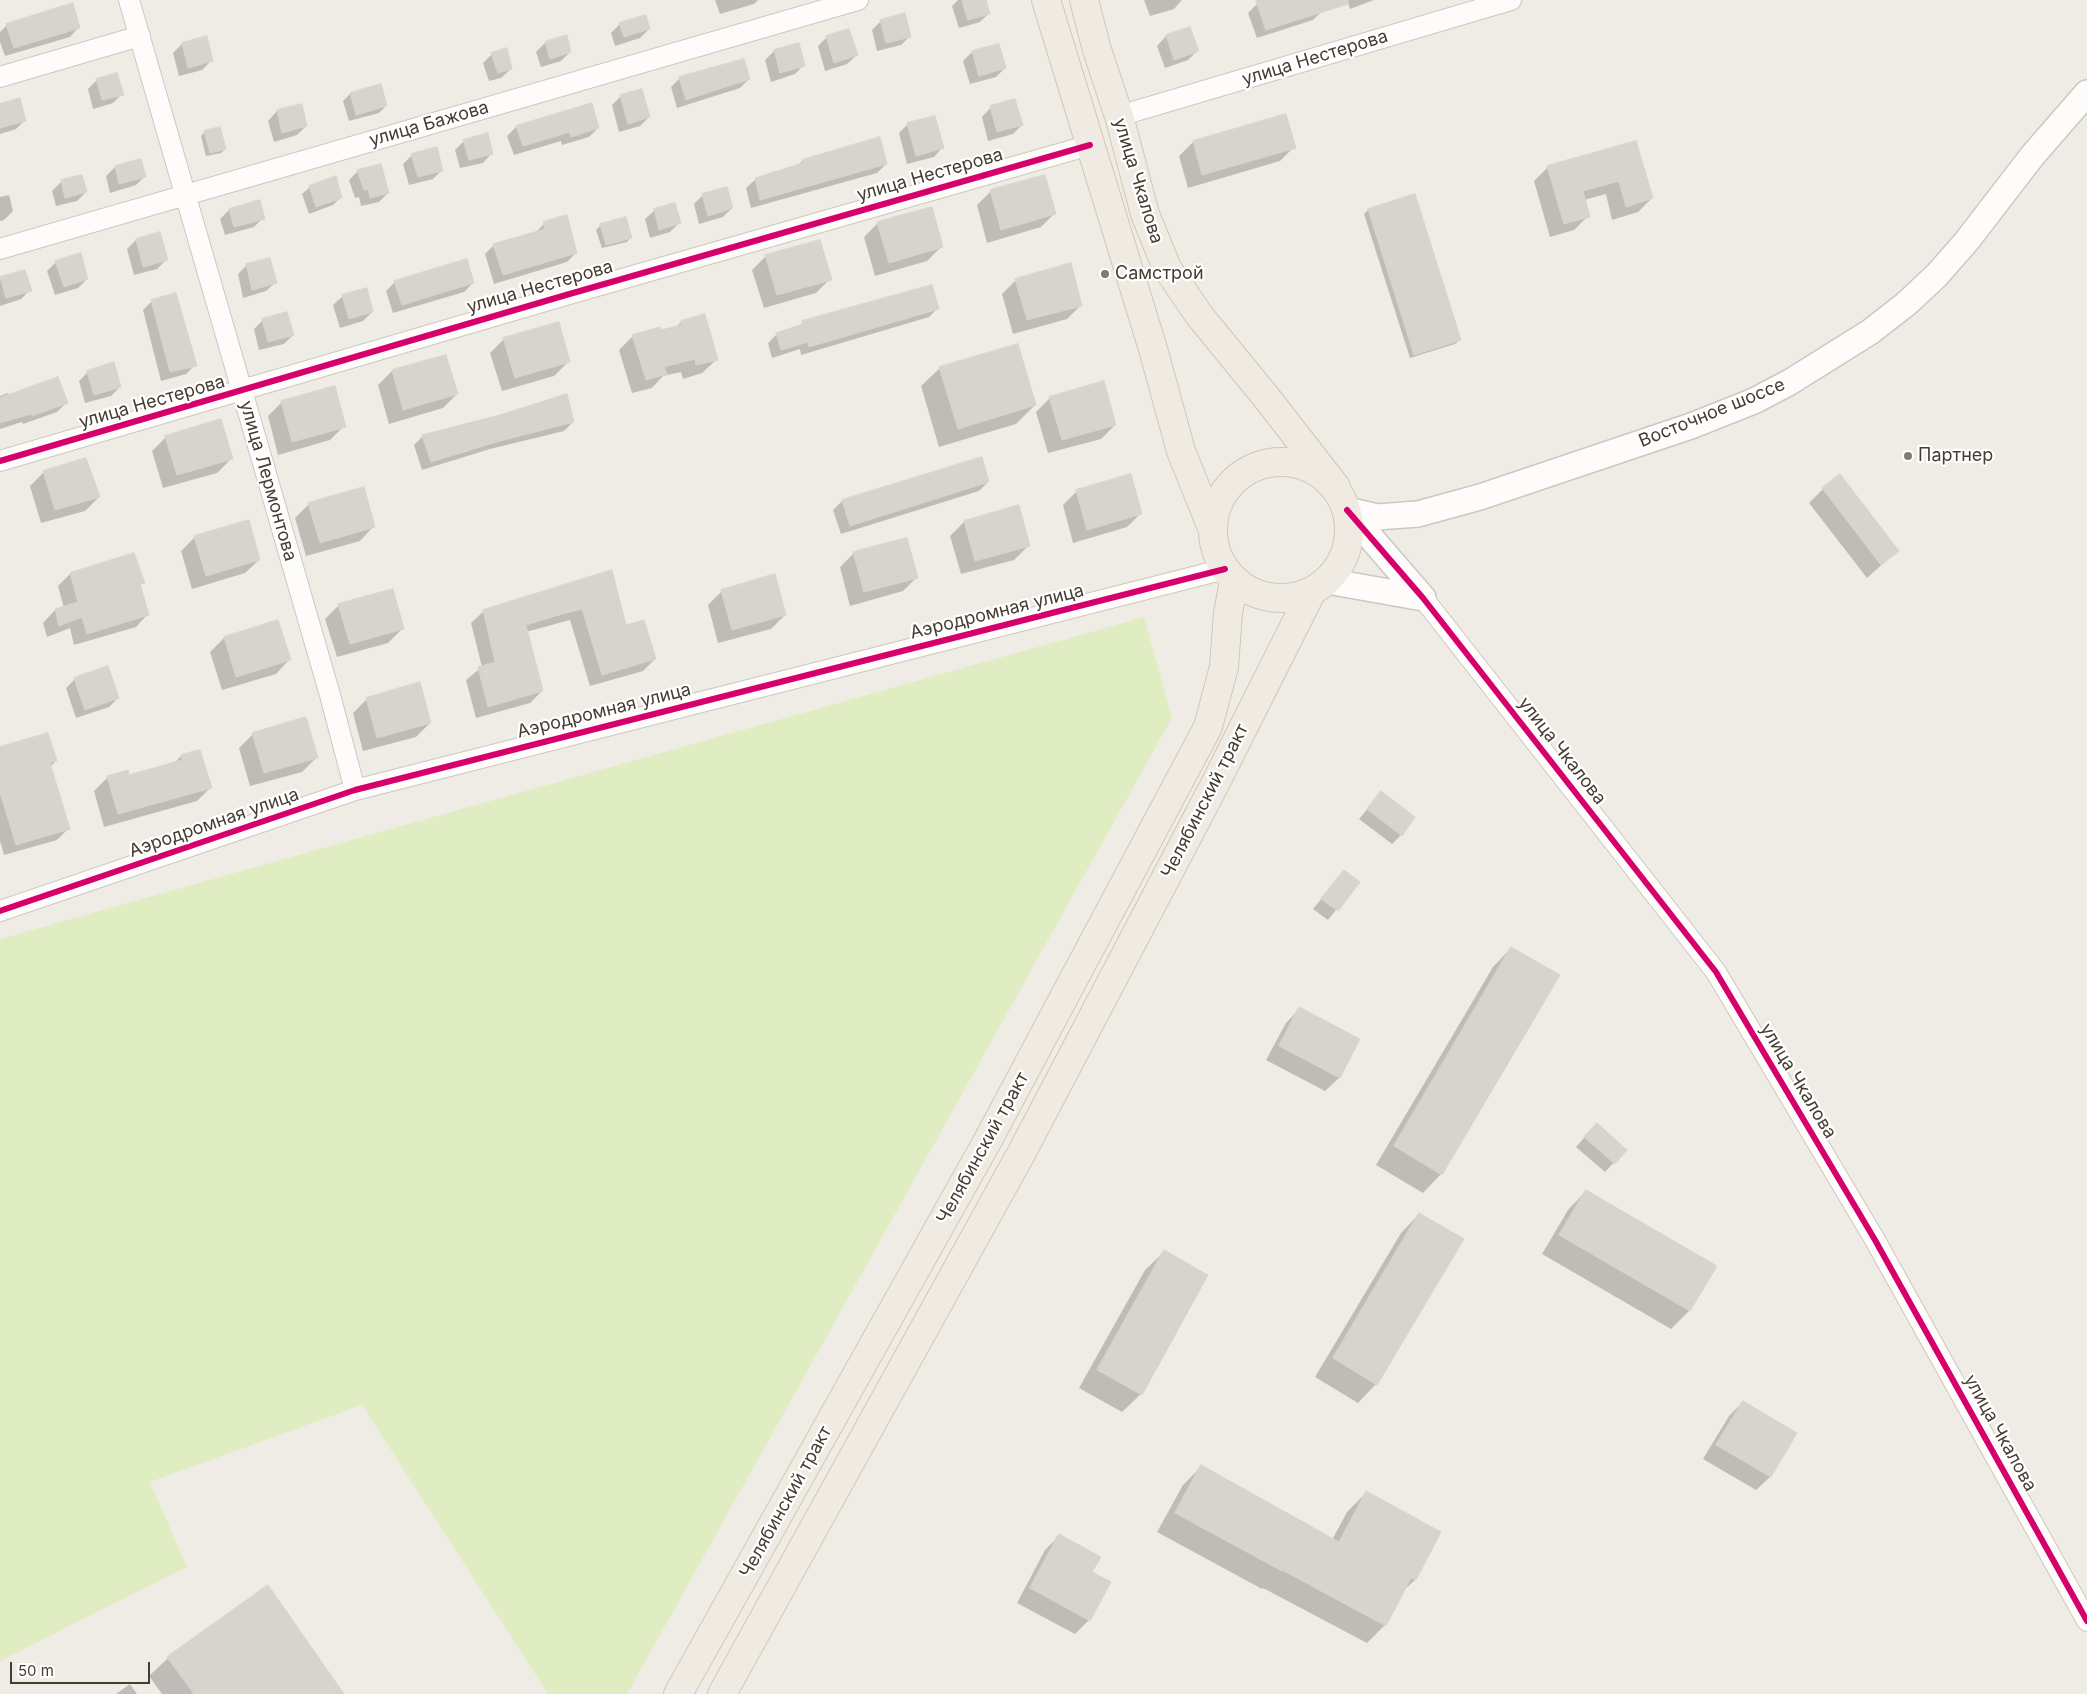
<!DOCTYPE html>
<html>
<head>
<meta charset="utf-8">
<style>
	body { margin:0 }
	#map { position:relative; width:2087px; height:1694px; overflow:hidden; background:#efece6; font-family:Inter,sans-serif }
	canvas { display:block }
	.scale { position:absolute; left:10px; top:1662px; width:140px; height:22px; box-sizing:border-box; border:2px solid #453c32; border-top:0; padding-left:6px; font-size:15px; line-height:18px; white-space:nowrap; color:#453c32; -webkit-text-stroke:4px #fff; paint-order:stroke }
</style>
</head>
<body>
<div id="map">
<canvas width="2087" height="1694"></canvas>
<div class="scale">50 m</div>
</div>
<script>
const ctx = document.querySelector('canvas').getContext('2d');
ctx.lineJoin = 'round';
function paint(path, color) { ctx.fillStyle = color; ctx.fill(path, 'evenodd'); }
function stroke(path, color, width, dash) { ctx.strokeStyle = color; ctx.lineWidth = width; ctx.lineCap = dash ? 'butt' : 'round'; ctx.setLineDash(dash || []); ctx.stroke(path); }
function write(font, color, halo, rows, align = 'center') {
  ctx.font = font + ' Inter,sans-serif'; ctx.lineWidth = 4.5; ctx.setLineDash([]); ctx.textBaseline = 'middle'; ctx.strokeStyle = halo; ctx.fillStyle = color; for (const [text, x, y, turn = 0] of rows) {
    ctx.save(); ctx.translate(x, y); ctx.rotate((+turn || 0) * Math.PI / 180); ctx.textAlign = isNaN(turn) ? turn : align; if (halo) ctx.strokeText(text, 0, 0); ctx.fillText(text, 0, 0); ctx.restore();
  }
}
const green = new Path2D(`
	M1144 617 1172 718 627 1694H548L362 1405 150 1482 187 1567 0 1661V939Z`);
const shadow = new Path2D(`
	M715 0H758L754 4 720 14Z
	M958 0H985L989 13 980 22 959 28 952 6Z
	M1144 0H1182L1174 9 1150 16Z
	M1267 0H1319L1322 11 1313 20 1257 38 1248 13 1257 4Z
	M1347 0H1374L1350 9Z
	M72 5 79 27 70 37 5 56 0 42V32L6 26Z
	M881 21 910 36 901 45 877 51 872 30Z
	M620 24 649 29 640 38 615 46 611 33Z
	M1189 28 1197 51 1188 60 1165 68 1157 46 1166 36Z
	M827 37 857 55 847 64 825 71 818 46Z
	M545 43 570 52 561 61 541 67 536 52Z
	M182 44 211 61 202 70 179 76 173 53Z
	M998 45 1005 68 996 77 970 84 963 61 972 52Z
	M774 51 804 65 795 74 771 82 765 60Z
	M492 54 511 69 501 78 489 81 483 63Z
	M680 78 749 79 740 88 677 108 671 87Z
	M97 80 122 94 113 103 93 109 88 89Z
	M380 86 386 106 379 113 349 121 343 101 350 94Z
	M621 96 649 117 640 126 619 132 612 105Z
	M301 105 306 126 297 135 274 142 268 121 277 111Z
	M0 106 25 120 16 129 0 134Z
	M991 107 1022 125 1013 134 988 141 982 117Z
	M1285 115 1294 147 1280 161 1188 188 1179 156 1193 142Z
	M908 124 943 147 934 157 907 164 899 133Z
	M516 127 598 128 589 137 562 145 561 141 514 155 507 136Z
	M205 132 225 149 221 153 206 156 201 136Z
	M464 141 492 153 483 163 460 168 455 150Z
	M1635 142 1652 198 1638 212 1612 220 1606 194 1584 200 1588 216 1574 230 1550 237 1534 181 1548 167Z
	M412 155 442 170 433 179 409 185 403 164Z
	M802 161 886 164 877 173 751 208 746 188 756 179 798 166Z
	M115 167 145 176 136 185 110 193 106 176Z
	M358 171 388 193 379 202 361 206 359 197 355 198 349 180Z
	M81 176 86 192 77 201 56 206 52 191 61 182Z
	M310 187 341 197 333 205 309 214 302 194Z
	M991 191 1055 213 1041 227 987 243 977 205Z
	M9 195 13 211 4 220 0 221V197Z
	M703 195 732 208 723 217 699 224 694 204Z
	M1414 196 1460 340 1455 344 1410 358 1364 214 1368 210Z
	M259 201 263 218 254 227 225 235 220 219 229 210Z
	M655 210 679 223 670 232 650 238 645 219Z
	M625 219 631 237 627 242 602 248 596 230 600 226Z
	M878 223 941 247 927 261 875 276 864 237Z
	M544 224 576 253 567 262 494 284 485 254 494 245 535 233Z
	M159 233 166 260 157 269 134 275 127 249 136 240Z
	M766 256 830 279 816 293 764 308 752 270Z
	M56 262 87 279 78 288 55 295 47 271Z
	M247 265 276 282 266 291 243 298 238 274Z
	M24 272 30 290 21 299 0 306V278Z
	M1016 280 1081 305 1067 319 1013 334 1002 294Z
	M395 282 473 283 464 292 393 313 386 291Z
	M343 296 372 312 363 321 340 328 333 305Z
	M152 301 195 365 186 374 161 381 143 310Z
	M938 308 929 317 801 355 800 349 772 358 768 343 777 334 798 328 803 322Z
	M263 320 293 335 284 344 259 350 254 329Z
	M681 322 716 360 702 373 683 379 681 372 663 376 652 388 632 393 619 350 633 336 676 327Z
	M504 339 568 362 554 376 502 391 490 353Z
	M940 368 1035 405 1016 424 939 447 921 386Z
	M392 371 457 394 443 408 389 424 378 385Z
	M88 372 120 387 111 396 85 403 79 381Z
	M8 393 9 396 66 403 57 412 23 424 22 422 0 429V396Z
	M1050 398 1115 425 1101 439 1048 453 1036 412Z
	M282 402 344 426 330 440 278 455 268 416Z
	M501 416 573 422 564 431 490 449 422 470 414 445 423 436Z
	M166 437 231 459 217 473 163 488 152 451Z
	M981 459 988 482 979 491 841 534 833 510 842 501Z
	M44 472 99 497 85 511 41 523 30 486Z
	M1823 489 1897 551 1867 578 1809 503Z
	M1077 491 1141 513 1127 527 1073 543 1063 505Z
	M309 504 373 527 360 541 306 556 295 518Z
	M964 522 1028 546 1014 560 961 574 950 536Z
	M195 537 259 560 245 573 192 589 181 551Z
	M854 553 917 577 903 591 850 606 840 567Z
	M134 554 143 582 139 586 148 614 136 627 74 645 70 628 47 637 43 623 55 610 64 608 58 586 70 574Z
	M611 572 626 626 655 659 643 671 590 686 570 620 526 632 542 691 530 703 476 718 466 680 482 667 471 623 484 611Z
	M722 591 785 615 771 629 718 643 708 605Z
	M339 605 402 629 388 643 337 657 325 619Z
	M224 638 289 660 276 674 222 690 210 652Z
	M75 679 118 698 109 707 76 718 66 688Z
	M367 699 430 723 416 737 363 751 353 713Z
	M253 734 316 758 302 772 250 786 239 748Z
	M0 749 56 761 50 767 68 829 57 840 4 855 0 841Z
	M199 751 211 787 197 801 104 827 94 791 107 778 129 777 174 763 181 756Z
	M1381 793 1401 835 1392 844 1359 819Z
	M1344 871 1358 882 1328 920 1313 909Z
	M1511 948 1441 1174 1423 1193 1376 1165 1493 967Z
	M1299 1009 1359 1040 1339 1078 1325 1091 1266 1060 1286 1023Z
	M1588 1133 1626 1150 1605 1172 1576 1147Z
	M1586 1191 1715 1266 1689 1311 1671 1329 1542 1254 1568 1210Z
	M1419 1214 1376 1384 1358 1403 1315 1377 1401 1233Z
	M1164 1252 1141 1394 1122 1412 1079 1388 1145 1270Z
	M1743 1402 1795 1434 1770 1477 1756 1490 1703 1459 1729 1416Z
	M1201 1467 1332 1540 1347 1512 1366 1493 1440 1532 1415 1580 1403 1591 1385 1625 1367 1643 1263 1588 1262 1589 1157 1532 1183 1485Z
	M1059 1536 1091 1573 1089 1620 1075 1634 1017 1603 1045 1550Z
	M168 1658 342 1694H162L149 1676Z
	M130 1684 137 1694H116Z`);
const building = new Path2D(`
	M962 0H986L990 14 968 20Z
	M1256 0H1348V4L1266 30Z
	M73 3 80 28 14 48 6 24Z
	M905 13 911 37 886 43 880 20Z
	M646 15 650 29 624 37 619 23Z
	M1190 27 1199 51 1174 60 1166 35Z
	M849 29 858 55 834 63 826 36Z
	M567 35 571 52 550 59 545 42Z
	M207 36 213 61 188 68 182 43Z
	M799 43 805 66 780 73 774 50Z
	M999 44 1006 68 979 76 972 51Z
	M507 48 512 69 498 73 491 53Z
	M744 59 750 79 686 100 679 77Z
	M117 73 124 95 102 100 96 79Z
	M381 84 387 106 356 115 350 93Z
	M642 89 650 117 628 124 620 95Z
	M20 98 26 121 0 128V104Z
	M1015 99 1023 125 997 132 990 106Z
	M592 103 599 128 571 137 570 132 523 146 516 126Z
	M302 104 307 126 282 133 277 110Z
	M1286 114 1296 148 1202 175 1193 141Z
	M935 116 944 148 916 156 907 123Z
	M220 127 226 149 210 153 204 131Z
	M488 133 493 154 469 160 463 140Z
	M880 137 887 164 760 200 755 178 803 163 802 160Z
	M1636 141 1653 198 1626 207 1619 181 1583 191 1590 217 1564 224 1547 166Z
	M437 147 443 171 418 177 411 154Z
	M141 159 146 177 119 184 115 166Z
	M381 164 389 193 370 198 368 189 364 190 357 170Z
	M82 175 87 192 65 198 61 180Z
	M1045 175 1056 214 1001 230 990 190Z
	M336 176 342 198 316 207 309 186Z
	M727 187 733 208 708 216 702 194Z
	M1415 194 1461 340 1414 355 1368 209Z
	M260 200 265 219 234 227 229 209Z
	M675 203 681 223 659 230 654 209Z
	M932 207 943 247 889 263 877 222Z
	M567 215 577 253 503 275 493 244 545 229 543 222Z
	M626 217 632 238 606 245 600 224Z
	M160 232 168 260 143 267 136 239Z
	M820 240 832 280 777 295 765 255Z
	M81 253 88 279 64 287 55 261Z
	M270 258 277 283 252 290 246 264Z
	M467 259 474 283 402 305 394 281Z
	M1071 263 1082 306 1027 320 1015 279Z
	M25 270 32 291 6 298 0 277Z
	M932 285 939 309 809 347 808 342 781 350 776 333 803 324 802 321Z
	M367 288 373 312 349 319 342 295Z
	M176 293 197 366 170 372 151 300Z
	M287 312 294 335 268 342 262 319Z
	M705 314 718 360 696 365 695 359 664 367 667 374 646 380 632 335 660 327 661 330 682 325 681 321Z
	M559 322 570 362 515 378 503 338Z
	M1018 344 1036 405 958 429 939 367Z
	M446 355 458 394 403 410 392 370Z
	M114 362 121 387 94 395 87 371Z
	M58 377 68 403 32 416 31 414 0 423V398Z
	M1104 381 1116 425 1062 440 1049 397Z
	M335 386 346 427 292 442 281 401Z
	M567 394 574 422 500 441 431 462 422 435 500 415Z
	M221 419 233 459 177 475 165 436Z
	M982 457 989 482 850 526 842 500Z
	M86 458 100 497 55 510 43 471Z
	M1131 474 1142 514 1087 530 1076 490Z
	M1840 474 1899 551 1881 565 1822 488Z
	M364 487 375 527 320 543 308 503Z
	M1019 505 1030 546 975 561 964 521Z
	M249 520 260 560 206 576 194 536Z
	M907 538 918 578 864 592 853 552Z
	M134 553 145 583 140 584 149 615 87 634 82 617 59 626 55 609 78 602 70 573Z
	M612 570 626 625 644 620 656 659 602 675 582 609 559 615 526 625 543 691 488 707 478 667 495 662 483 610Z
	M775 574 786 615 732 630 721 590Z
	M393 589 404 629 350 644 338 604Z
	M278 620 291 660 236 677 224 637Z
	M108 666 119 698 85 710 74 678Z
	M420 682 431 723 377 738 366 698Z
	M306 717 318 758 264 773 252 733Z
	M48 733 57 761 50 763 70 829 16 845 0 792V747Z
	M200 750 212 788 118 814 107 776 128 770 129 775 182 760 181 755Z
	M1381 791 1415 817 1402 836 1367 809Z
	M1344 870 1360 882 1338 911 1321 899Z
	M1511 947 1560 975 1442 1175 1394 1146Z
	M1299 1007 1360 1039 1340 1078 1279 1046Z
	M1597 1123 1627 1150 1615 1164 1584 1137Z
	M1586 1190 1717 1266 1690 1311 1559 1235Z
	M1419 1213 1464 1239 1377 1385 1333 1358Z
	M1164 1250 1208 1275 1142 1395 1097 1370Z
	M1743 1401 1797 1433 1771 1477 1716 1445Z
	M1201 1465 1339 1542 1366 1491 1441 1532 1416 1580 1411 1578 1386 1626 1282 1570V1571L1175 1513Z
	M1059 1534 1101 1557 1092 1572 1111 1582 1090 1621 1030 1588Z
	M268 1585 344 1694H194L167 1657Z`);
const minor = new Path2D(`
	M129 0 330 695 355 790
	M0 77 140 36
	M1119 116 1511 0
	M0 249 858 0
	M0 461 566 295 1090 145
	M1423 598 1716 972 1875 1240 2087 1621
	M0 911 355 790 1225 569`);
const tertiary = new Path2D(`
	M1347 510 1377 517 1418 514 1480 497 1691 426 1754 401 1790 382 1870 332 1906 304 1936 276 1966 242 2033 155 2087 93
	M1347 510 1423 598
	M1327 581 1423 598`);
const primary = new Path2D(`
	M1046 0 1153 349 1181 451 1212 528
	M1084 0 1097 50 1119 116 1145 214 1167 268 1199 315 1266 397 1336 487
	M1213 530a68 68 0 1 1 136 0a68 68 0 1 1-136 0Z
	M678 1694 988 1140 1208 727 1224 667 1228 613 1234 581
	M722 1694 1022 1152 1213 788 1312 591`);
const cycleway = new Path2D(`
	M0 461 566 295 1090 145
	M1347 510 1423 598 1716 972 1875 1240 2087 1621
	M0 911 355 790 1225 569`);
const markers = [
	[1105,274,5,"#807a71"],
	[1908,456,5,"#807a71"]
];
const streetNames = [
	["улица Нестерова",1315,58,-17],
	["улица Бажова",429,124,-16],
	["улица Нестерова",930,175,-16],
	["улица Чкалова",1138,181,73],
	["улица Нестерова",540,287,-16],
	["улица Нестерова",152,402,-16],
	["Восточное шоссе",1712,413,-22],
	["улица Лермонтова",268,481,74],
	["Аэродромная улица",997,612,-14],
	["Аэродромная улица",604,711,-14],
	["улица Чкалова",1562,751,52],
	["Челябинский тракт",1205,801,-63],
	["Аэродромная улица",214,823,-19],
	["улица Чкалова",1798,1081,59],
	["Челябинский тракт",983,1148,-61],
	["улица Чкалова",2000,1433,61],
	["Челябинский тракт",786,1502,-61]
];
const poiNames = [
	["Самстрой",1115,274],
	["Партнер",1918,456]
];
paint(green, '#e0edc2');
paint(shadow, '#0003');
paint(building, '#d7d3cd');
stroke(building, '#d8d3cc', 1);
stroke(minor, '#cbc8c2', 22);
stroke(tertiary, '#cbc8c2', 28);
stroke(primary, '#d4c7b1', 30);
stroke(minor, '#fdfcfb', 20);
stroke(tertiary, '#fdfcfb', 25);
stroke(primary, '#f0ebe2', 28);
stroke(cycleway, '#d6006c', 6);
for (const [x, y, r, color] of markers) { const dot = new Path2D(); dot.arc(x, y, r, 0, 2 * Math.PI); ctx.fillStyle = color; ctx.fill(dot); stroke(dot, '#fff', 2); }
write('18px', '#453c32', '#fff', streetNames);
write('18px', '#453c32', '#fff', poiNames, 'left');
</script>
</body>
</html>
